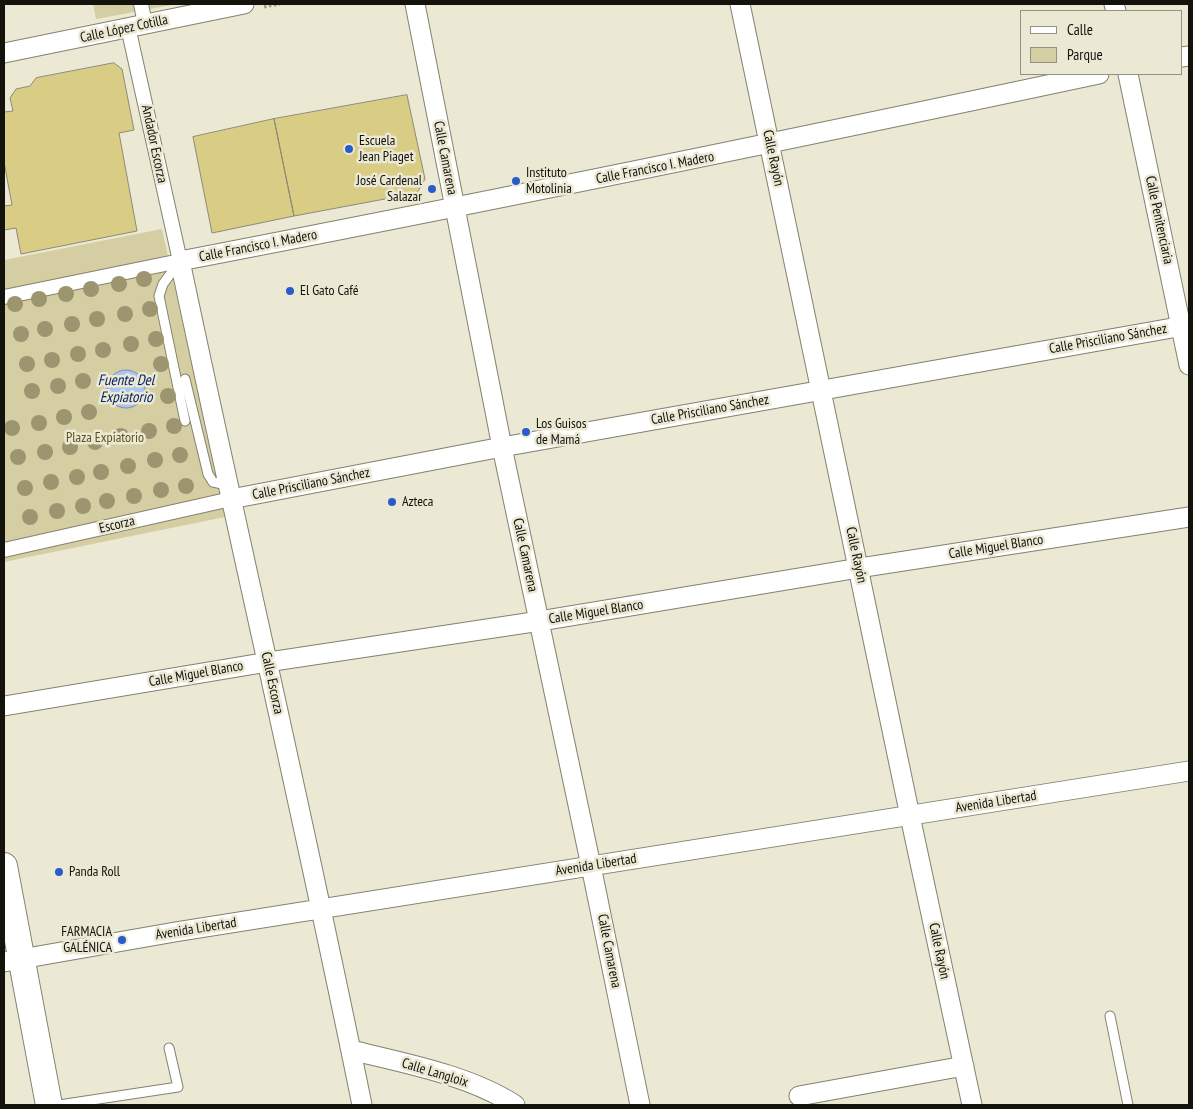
<!DOCTYPE html>
<html>
<head>
<meta charset="utf-8">
<style>
	body { margin:0 }
	#map { position:relative; width:1193px; height:1109px; overflow:hidden; background:#ebe8d4; font-family:"PT Sans Narrow",sans-serif }
	canvas { display:block }
	.frame { position:absolute; inset:0; border:5px solid #13120b; pointer-events:none }
	.legend { position:absolute; left:1020px; top:10px; width:162px; height:65px; box-sizing:border-box; background:#ebe8d4; border:1px solid #959284; margin:0; padding:6px 9px; list-style:none; font-size:15px; color:#13120b }
	.legend li { display:flex; align-items:center; gap:10px; height:25px }
	.legend b { width:25px; border:1px solid #959284 }
</style>
</head>
<body>
<div id="map">
<canvas width="1193" height="1109"></canvas>
<div class="frame"></div>
<ul class="legend">
<li><b style="height:6px;background:#fff"></b>Calle</li>
<li><b style="height:14px;background:#d5cea3"></b>Parque</li>
</ul>
</div>
<script>
const ctx = document.querySelector('canvas').getContext('2d');
ctx.lineJoin = 'round';
function paint(path, color) { ctx.fillStyle = color; ctx.fill(path, 'evenodd'); }
function stroke(path, color, width, dash) { ctx.strokeStyle = color; ctx.lineWidth = width; ctx.lineCap = dash ? 'butt' : 'round'; ctx.setLineDash(dash || []); ctx.stroke(path); }
function write(font, color, halo, rows, align = 'center') {
  ctx.font = font + ' "PT Sans Narrow",sans-serif'; ctx.lineWidth = 5; ctx.setLineDash([]); ctx.textBaseline = 'middle'; ctx.strokeStyle = halo; ctx.fillStyle = color; for (const [text, x, y, turn = 0] of rows) {
    ctx.save(); ctx.translate(x, y); ctx.rotate((+turn || 0) * Math.PI / 180); ctx.textAlign = isNaN(turn) ? turn : align; if (halo) ctx.strokeText(text, 0, 0); ctx.fillText(text, 0, 0); ctx.restore();
  }
}
const green = new Path2D(`
	M93 4H177L96 19Z
	M162 229 225 517 4 562V260Z`);
const water = new Path2D(`
	M107 389a19 19 0 1 1 38 0a19 19 0 1 1-38 0Z`);
const building = new Path2D(`
	M114 63 122 69 134 130 119 133 137 231 21 254 16 228 4 230V206L12 205 4 162V112L13 111 10 98 16 89 30 86 36 78Z
	M407 95 425 179 417 193 294 216 274 119Z
	M274 119 294 216 212 233 193 137Z`);
const path = new Path2D(`
	M264 7 280 4`);
const service = new Path2D(`
	M180 261 163 284 159 296 185 421
	M185 379 208 474 213 482 227 485
	M1110 1016 1128 1105
	M59 1105 178 1087 169 1048`);
const pedestrian = new Path2D(`
	M141 4 145 24
	M4 297 180 261 128 27
	M4 550 231 499`);
const minor = new Path2D(`
	M415 4 502 447 591 866 640 1105
	M740 4 910 816 972 1105
	M1114 4 1116 11
	M4 53 244 4
	M1182 57 1189 56
	M1128 74 1189 365
	M231 499 502 447 1189 325
	M4 706 268 662 540 621 859 568 1189 517
	M4 962 175 932 1189 771
	M351 1050C404 1063 469 1075 515 1105
	M799 1096 964 1066
	M362 1105C305 823 239 542 180 261 487 202 793 139 1099 74`);
const secondary = new Path2D(`
	M4 866 49 1105`);
const trees = [
	[144,279],
	[119,284],
	[91,289],
	[66,294],
	[39,299],
	[15,304],
	[150,309],
	[125,314],
	[97,319],
	[72,324],
	[45,329],
	[21,334],
	[156,339],
	[131,344],
	[103,350],
	[78,354],
	[52,360],
	[27,364],
	[161,364],
	[83,381],
	[58,386],
	[32,391],
	[168,396],
	[89,412],
	[64,417],
	[39,423],
	[174,426],
	[12,428],
	[149,431],
	[121,436],
	[95,442],
	[70,447],
	[45,452],
	[180,455],
	[18,457],
	[155,460],
	[128,466],
	[101,472],
	[77,477],
	[51,482],
	[186,486],
	[25,488],
	[161,490],
	[134,496],
	[107,501],
	[83,506],
	[57,511],
	[30,517]
];
const markers = [
	[349,149,5,"#295cca"],
	[516,181,5,"#295cca"],
	[432,189,5,"#295cca"],
	[290,291,5,"#295cca"],
	[526,432,5,"#295cca"],
	[392,502,5,"#295cca"],
	[59,872,5,"#295cca"],
	[122,940,5,"#295cca"]
];
const streetNames = [
	["Calle López Cotilla",124,29,-12],
	["Andador Escorza",154,144,78],
	["Calle Camarena",445,158,79],
	["Calle Rayón",773,158,78],
	["Calle Francisco I. Madero",655,168,-11],
	["Calle Penitenciaria",1159,220,78],
	["Calle Francisco I. Madero",258,246,-11],
	["Calle Prisciliano Sánchez",1108,339,-10],
	["Calle Prisciliano Sánchez",710,410,-10],
	["Calle Prisciliano Sánchez",311,484,-11],
	["Escorza",117,525,-13],
	["Calle Miguel Blanco",996,547,-9],
	["Calle Camarena",525,555,78],
	["Calle Rayón",856,555,78],
	["Calle Miguel Blanco",596,612,-9],
	["Calle Miguel Blanco",196,674,-10],
	["Calle Escorza",272,683,78],
	["Avenida Libertad",996,802,-9],
	["Avenida Libertad",596,865,-9],
	["Avenida Libertad",196,929,-9],
	["Calle Camarena",609,951,79],
	["Calle Rayón",939,951,78],
	["Calle Langloix",435,1073,17]
];
const poiNames = [
	["Escuela",359,141],
	["Jean Piaget",359,157],
	["Instituto",526,173],
	["Motolinia",526,189],
	["José Cardenal",422,181,"right"],
	["Salazar",422,197,"right"],
	["El Gato Café",300,291],
	["Los Guisos",536,424],
	["de Mamá",536,440],
	["Azteca",402,502],
	["Panda Roll",69,872],
	["FARMACIA",112,932,"right"],
	["GALÉNICA",112,948,"right"]
];
const parkNames = [
	["Plaza Expiatorio",105,438]
];
const waterNames = [
	["Fuente Del",126,381],
	["Expiatorio",126,398]
];
paint(green, '#d5cea3');
paint(water, '#aac4f4');
stroke(water, '#7d8fae', 1);
paint(building, '#d9cc85');
stroke(building, '#8d8a78', 1);
stroke(service, '#84816f', 11);
stroke(pedestrian, '#84816f', 16);
stroke(minor, '#84816f', 21);
stroke(secondary, '#84816f', 28);
stroke(path, '#9f9d8d', 3, [2.5, 2.5]);
stroke(service, '#fff', 9);
stroke(pedestrian, '#fff', 14);
stroke(minor, '#fff', 19);
stroke(secondary, '#fff', 26);
ctx.fillStyle = '#9c956f';
for (const [x, y] of trees) { ctx.beginPath(); ctx.arc(x, y, 8, 0, 2 * Math.PI); ctx.fill(); }
for (const [x, y, r, color] of markers) { const dot = new Path2D(); dot.arc(x, y, r, 0, 2 * Math.PI); ctx.fillStyle = color; ctx.fill(dot); stroke(dot, '#ebe8d4', 2); }
write('14px', '#13120b', '#ebe8d4', streetNames);
write('14px', '#13120b', '#ebe8d4', poiNames, 'left');
write('14px', '#5b511c', '#ebe8d4', parkNames);
write('italic 15px', '#062467', '#ebe8d4', waterNames);
</script>
</body>
</html>
